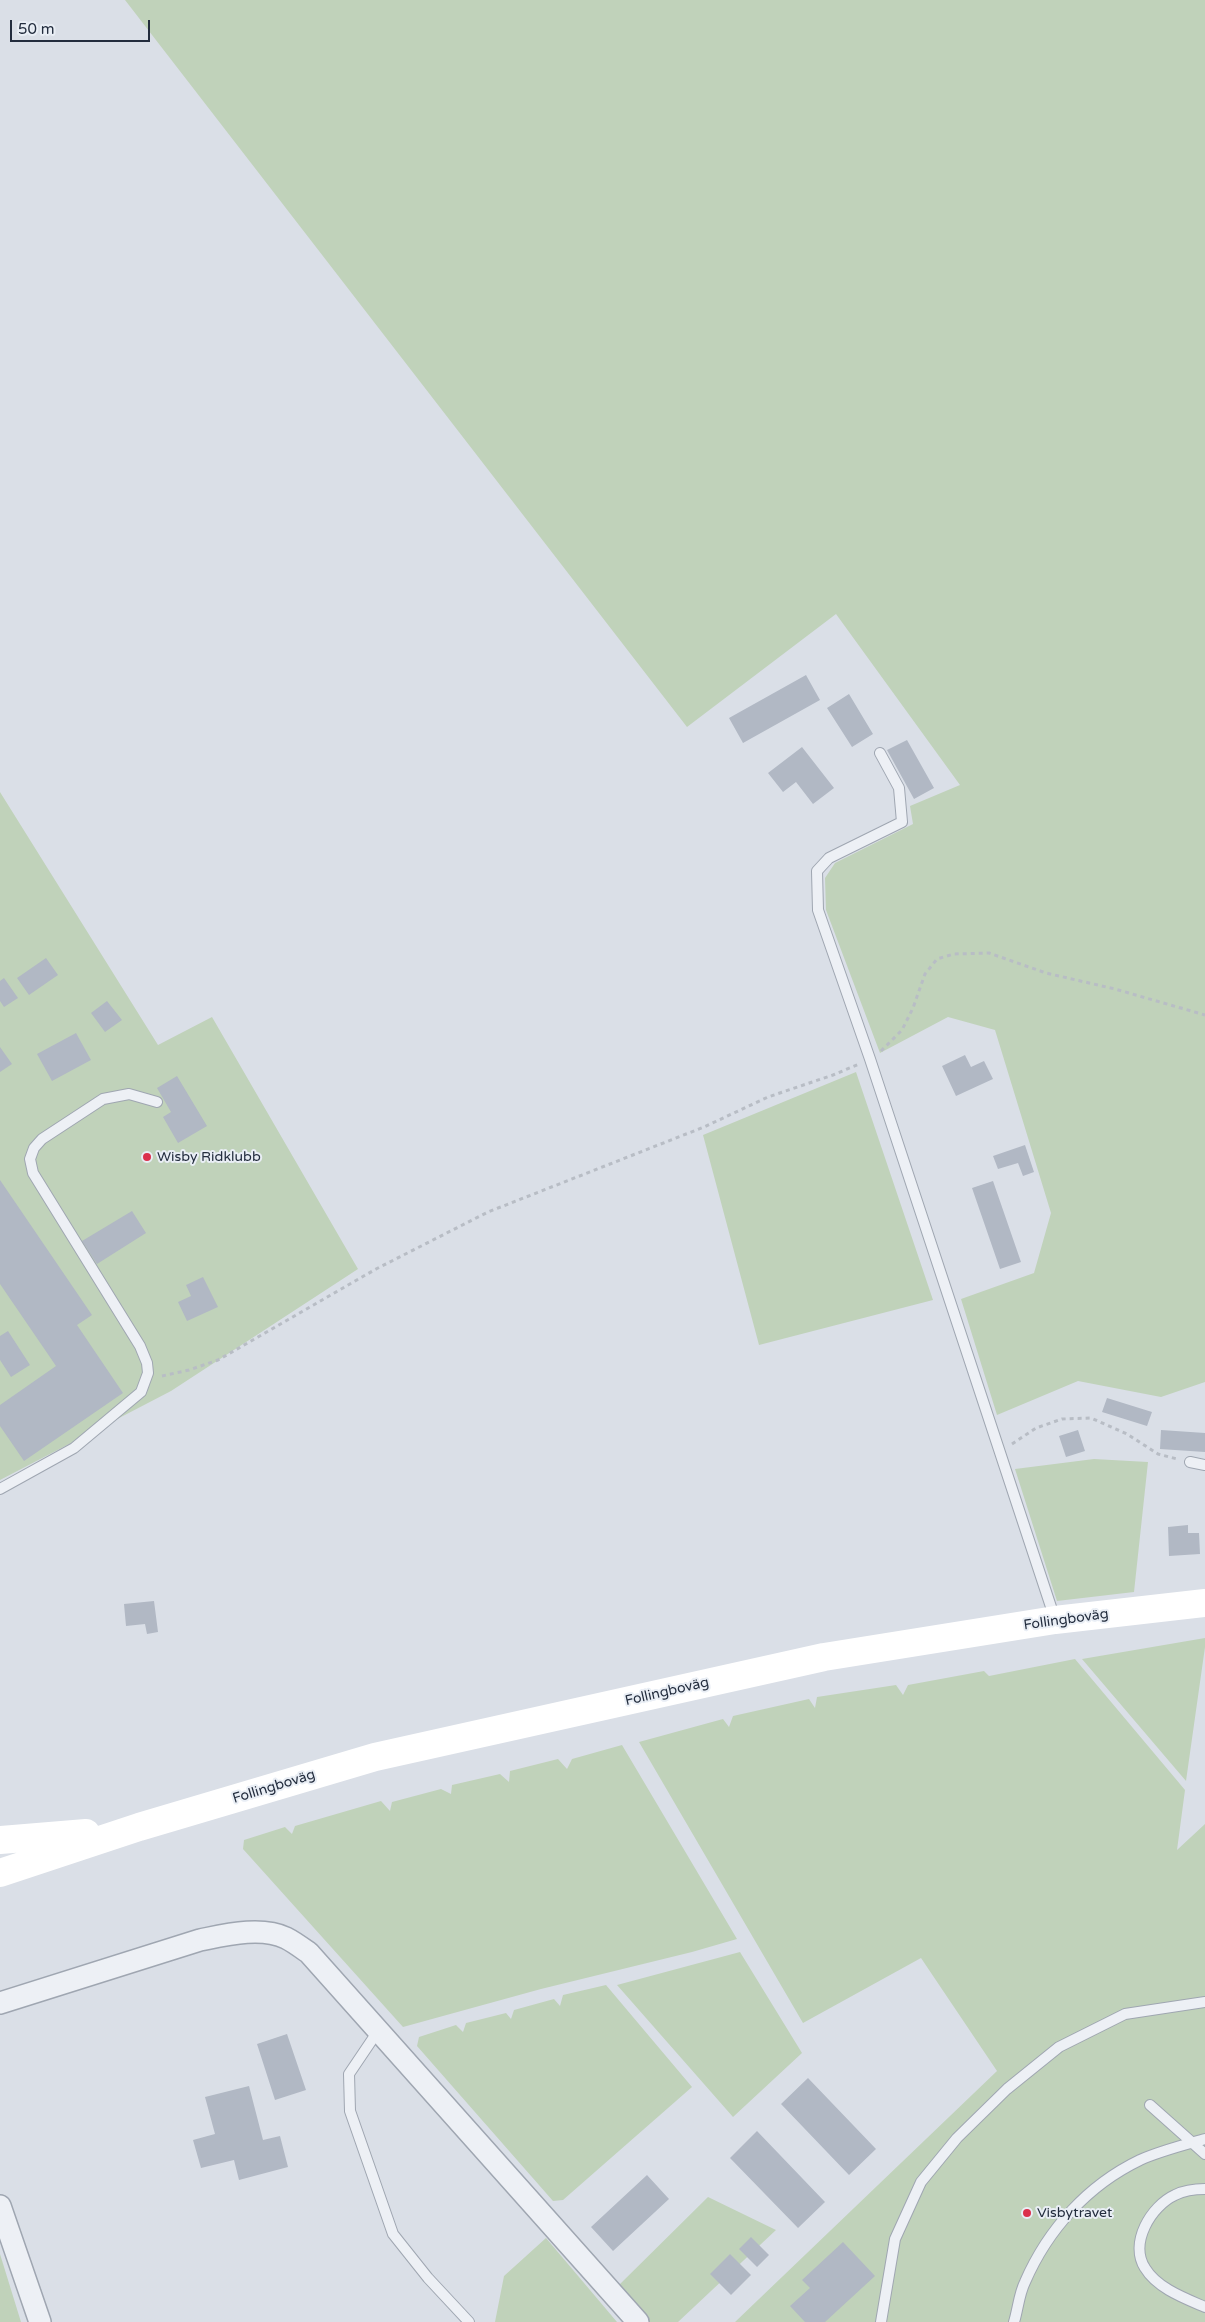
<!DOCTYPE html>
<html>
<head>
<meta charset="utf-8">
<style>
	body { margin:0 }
	#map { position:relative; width:1205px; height:2322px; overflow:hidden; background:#dadfe7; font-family:"Varela Round",sans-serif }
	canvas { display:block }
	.scale { position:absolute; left:10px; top:20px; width:140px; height:22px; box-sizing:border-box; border:2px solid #232d3e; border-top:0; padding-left:6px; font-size:15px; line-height:18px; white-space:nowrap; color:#232d3e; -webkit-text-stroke:4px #e9eef5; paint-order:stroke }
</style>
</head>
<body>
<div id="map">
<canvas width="1205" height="2322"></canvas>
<div class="scale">50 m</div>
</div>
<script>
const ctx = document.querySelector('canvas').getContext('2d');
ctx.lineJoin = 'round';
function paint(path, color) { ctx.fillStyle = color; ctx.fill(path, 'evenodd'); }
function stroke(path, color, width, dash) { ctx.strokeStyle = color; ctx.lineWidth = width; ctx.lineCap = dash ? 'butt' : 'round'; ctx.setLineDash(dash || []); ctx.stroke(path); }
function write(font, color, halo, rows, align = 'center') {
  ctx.font = font + ' "Varela Round",sans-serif'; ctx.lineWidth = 4; ctx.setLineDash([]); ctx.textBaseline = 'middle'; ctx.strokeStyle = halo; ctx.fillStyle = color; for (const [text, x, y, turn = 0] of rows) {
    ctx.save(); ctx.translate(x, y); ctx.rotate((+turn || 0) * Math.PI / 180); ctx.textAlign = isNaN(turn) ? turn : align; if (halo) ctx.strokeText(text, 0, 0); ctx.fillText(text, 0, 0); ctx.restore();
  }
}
const green = new Path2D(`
	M125 0H1205V1382L1161 1397 1078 1381 997 1415 961 1299 1034 1273 1051 1213 995 1030 948 1017 880 1053 826 910 825 878 835 863 913 824 910 806 960 785 836 614 687 727Z
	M0 792 158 1045 212 1017 358 1269 171 1391 0 1480Z
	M856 1072 933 1300 759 1345 703 1135Z
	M1094 1459 1148 1462 1134 1592 1057 1601 1015 1469Z
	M1205 1638V1647L1186 1781 1082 1659Z
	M1075 1659 1185 1790 1177 1850 1205 1824V2322H735L997 2071 921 1958 803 2023 639 1742 723 1719 729 1727 733 1716 809 1699 815 1708 817 1697 896 1685 903 1695 908 1685 984 1671 989 1676Z
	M622 1745 737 1939 692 1952 541 1989 403 2027 243 1849 244 1840 285 1827 292 1834 295 1826 381 1801 390 1811 392 1802 441 1789 451 1794 452 1785 500 1774 509 1782 510 1771 558 1759 567 1769 572 1759Z
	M740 1952 802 2053 733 2117 617 1985Z
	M606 1985 692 2087 563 2200 553 2201 417 2046 419 2037 456 2025 463 2032 466 2023 506 2013 511 2019 514 2010 554 1999 560 2006 563 1995Z
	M708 2197 776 2230 678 2322H649L618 2286Z
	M546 2238 617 2322H495L504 2276Z
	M0 2254 21 2322H0Z`);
const building = new Path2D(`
	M806 675 820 700 743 743 729 718Z
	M849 694 873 734 852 747 827 708Z
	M907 740 934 788 914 799 887 750Z
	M802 747 834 788 813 804 796 782 783 792 768 773Z
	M46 958 58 975 29 995 17 978Z
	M4 978 18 998 4 1007 0 1001V981Z
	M107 1001 122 1020 105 1032 91 1013Z
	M76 1033 91 1060 52 1081 37 1054Z
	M0 1047 12 1064 0 1072Z
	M965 1055 971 1067 984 1061 993 1079 956 1096 942 1066Z
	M177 1076 207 1126 178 1143 163 1117 171 1112 157 1088Z
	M1025 1145 1034 1172 1023 1176 1018 1163 998 1169 993 1156Z
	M0 1180 92 1315 77 1325 123 1393 24 1461 0 1426V1405L56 1366 0 1284Z
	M993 1181 1021 1262 1000 1269 972 1188Z
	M132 1211 146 1233 97 1264 82 1241Z
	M203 1277 218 1307 187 1321 178 1302 191 1296 186 1285Z
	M8 1331 30 1365 11 1377 0 1360V1336Z
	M1107 1398 1152 1412 1147 1426 1102 1412Z
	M1078 1430 1085 1451 1066 1457 1059 1436Z
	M1161 1430 1205 1433V1452L1160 1449Z
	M1188 1525V1533H1199L1200 1554 1169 1556 1168 1527Z
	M154 1601 158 1632 147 1634 145 1624 126 1626 124 1604Z
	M287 2034 306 2090 275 2100 257 2044Z
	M808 2078 876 2149 849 2175 781 2104Z
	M249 2086 263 2140 280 2136 288 2167 239 2180 234 2160 201 2168 193 2140 215 2134 205 2097Z
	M757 2131 825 2202 798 2228 730 2158Z
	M647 2175 669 2199 613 2251 591 2227Z
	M751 2237 769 2255 757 2267 739 2249Z
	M843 2242 875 2276 825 2322H805L790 2306 810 2288 802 2280Z
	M730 2254 751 2275 731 2295 710 2274Z`);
const path = new Path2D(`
	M881 1051 902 1030 913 1008 925 974 937 959 954 954 989 953 1046 973 1115 989 1205 1015
	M162 1376 189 1370 218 1360 376 1269 488 1212 704 1127 768 1097 833 1075 859 1064
	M1012 1444 1036 1428 1062 1419 1091 1418 1127 1434 1158 1454 1177 1459`);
const lane = new Path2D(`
	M880 753 899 788 902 822 829 858 817 871 818 910 870 1059 1055 1619
	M1190 1462 1205 1465
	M0 1489 74 1448 141 1392 148 1373 147 1363 140 1346 33 1173 30 1159 34 1148 42 1139 103 1099 129 1094 157 1102
	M378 2031 349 2074 350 2111 393 2234 428 2278 469 2322
	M1150 2105 1205 2154
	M1205 2189C1196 2189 1183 2191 1175 2195 1151 2206 1129 2243 1145 2268 1157 2288 1184 2298 1205 2307
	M881 2322 895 2239 921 2182 957 2138 1007 2089 1059 2047 1125 2014 1205 2002
	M1014 2322C1018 2309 1019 2294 1025 2282 1048 2229 1088 2185 1140 2160 1160 2151 1184 2145 1205 2139`);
const street = new Path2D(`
	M0 2003 200 1940C225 1935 261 1926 286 1938 294 1942 302 1948 309 1953L638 2322
	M0 2206 40 2322`);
const secondary = new Path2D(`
	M0 1840 86 1833
	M0 1873 139 1827 375 1757 824 1657 1055 1620 1205 1603`);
const markers = [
	[147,1157,5,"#db304b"],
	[1027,2213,5,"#db304b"]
];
const poiNames = [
	["Wisby Ridklubb",157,1157],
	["Visbytravet",1037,2213]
];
const streetNames = [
	["Follingboväg",1066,1620,-8],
	["Follingboväg",667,1692,-13],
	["Follingboväg",274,1787,-17]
];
paint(green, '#c0d2ba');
paint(building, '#b1b8c4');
stroke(lane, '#9fa6b1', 12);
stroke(street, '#9fa6b1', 24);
stroke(path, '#b8bdc5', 3, [4, 4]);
stroke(lane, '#edf0f5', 10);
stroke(street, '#edf0f5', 21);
stroke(secondary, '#fff', 28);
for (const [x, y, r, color] of markers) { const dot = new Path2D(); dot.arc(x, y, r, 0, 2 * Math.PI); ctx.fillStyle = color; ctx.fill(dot); stroke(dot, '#e9eef5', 2); }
write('14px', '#232d3e', '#e9eef5', poiNames, 'left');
write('14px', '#232d3e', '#e9eef5', streetNames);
</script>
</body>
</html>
